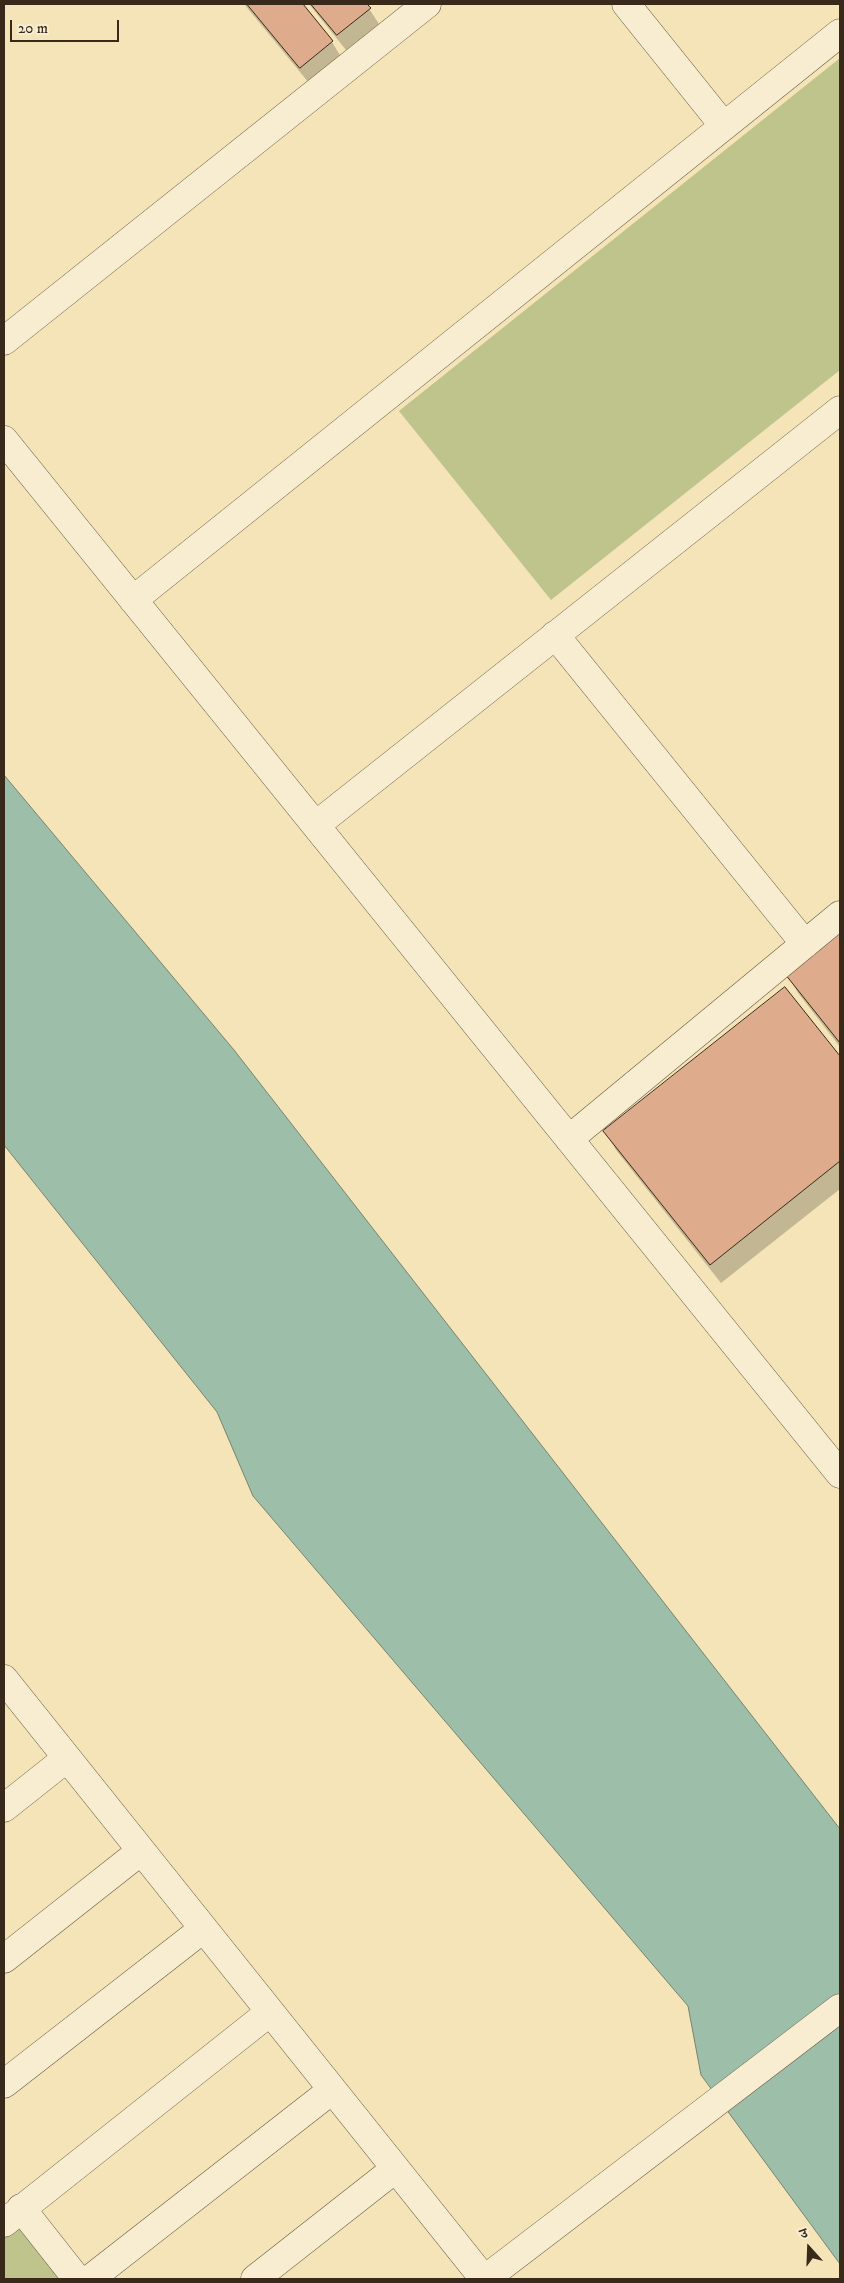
<!DOCTYPE html>
<html>
<head>
<meta charset="utf-8">
<style>
	body { margin:0 }
	#map { position:relative; width:844px; height:2283px; overflow:hidden; background:#f4e4b7; font-family:"IM FELL DW Pica","Noto Serif Devanagari",serif }
	canvas { display:block }
	.frame { position:absolute; inset:0; border:5px solid #38291b; pointer-events:none }
	.north { position:absolute; left:784px; top:2223px; width:50px; height:50px; -webkit-text-stroke:4px #f8edd0; paint-order:stroke; rotate:340deg; font-size:14px; font-weight:700; line-height:20px; text-align:center; color:#38291b }
	.north::after { content:''; display:block; margin:auto; width:18px; height:22px; background:#38291b; clip-path:polygon(50% 0,100% 100%,50% 72%,0 100%) }
	.scale { position:absolute; left:10px; top:20px; width:109px; height:22px; box-sizing:border-box; border:2px solid #38291b; border-top:0; padding-left:6px; font-size:15px; line-height:18px; white-space:nowrap; color:#38291b; -webkit-text-stroke:4px #f8edd0; paint-order:stroke }
</style>
</head>
<body>
<div id="map">
<canvas width="844" height="2283"></canvas>
<div class="frame"></div>
<div class="north">उ</div>
<div class="scale">20 m</div>
</div>
<script>
const ctx = document.querySelector('canvas').getContext('2d');
ctx.lineJoin = 'round';
function paint(path, color) { ctx.fillStyle = color; ctx.fill(path, 'evenodd'); }
function stroke(path, color, width, dash) { ctx.strokeStyle = color; ctx.lineWidth = width; ctx.lineCap = dash ? 'butt' : 'round'; ctx.setLineDash(dash || []); ctx.stroke(path); }
const green = new Path2D(`
	M840 58V370L551 600 399 411Z
	M18 2223 63 2279H4V2235Z`);
const water = new Path2D(`
	M4 775 234 1050 840 1829V2264L701 2075 688 2006 253 1496 217 1412 4 1145Z`);
const shadow = new Path2D(`
	M244 4H301L332 42 341 57 309 83Z
	M309 4H366L379 24 346 50Z
	M840 932V1047L798 993 787 974Z
	M785 988 840 1058V1189L721 1283 616 1150 605 1131Z`);
const building = new Path2D(`
	M247 4H303L333 41 300 68Z
	M311 4H367L371 8 337 35Z
	M840 930V1043L785 974Z
	M785 987 840 1056V1161L710 1265 603 1131Z`);
const minor = new Path2D(`
	M626 4 724 126
	M4 341 427 4
	M4 440 840 1474
	M133 600 840 33
	M555 635 805 944
	M316 825 840 410
	M569 1139 840 915
	M4 1679 484 2279
	M4 1808 67 1758
	M4 1959 141 1851
	M4 2084 203 1929
	M21 2208 77 2279
	M4 2223 270 2012
	M90 2279 332 2090
	M255 2279 395 2169
	M485 2279 840 2008`);
paint(green, '#bfc38c');
paint(water, '#9dbfa9');
stroke(water, '#758370', 1);
paint(shadow, '#0003');
paint(building, '#deac8d');
stroke(building, '#38291b', 1);
stroke(minor, '#675842', 29);
stroke(minor, '#f8edd0', 28);
</script>
</body>
</html>
